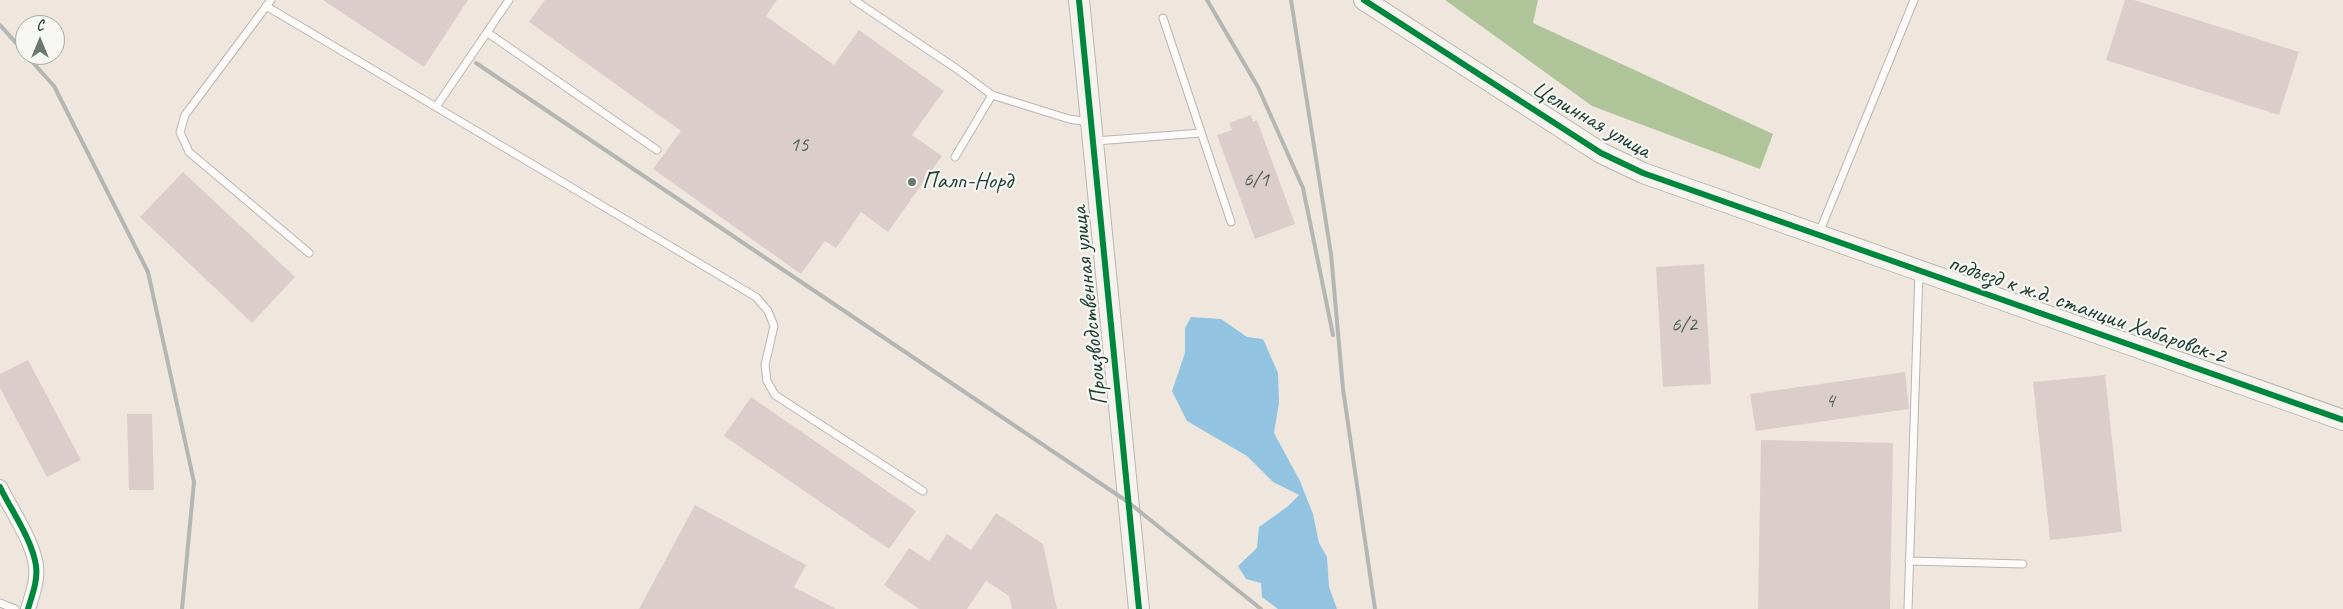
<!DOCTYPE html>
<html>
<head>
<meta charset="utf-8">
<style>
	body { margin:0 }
	#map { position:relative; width:2343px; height:609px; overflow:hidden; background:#efe7de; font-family:Caveat,sans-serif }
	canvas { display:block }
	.north { position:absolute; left:15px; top:15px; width:50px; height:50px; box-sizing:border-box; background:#f6f6f2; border:1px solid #a0aca6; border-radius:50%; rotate:0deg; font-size:14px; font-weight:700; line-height:20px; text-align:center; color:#1f3d34 }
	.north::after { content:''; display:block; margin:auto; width:18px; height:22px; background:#687870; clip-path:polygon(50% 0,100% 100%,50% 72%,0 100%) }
</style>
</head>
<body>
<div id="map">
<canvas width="2343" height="609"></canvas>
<div class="north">С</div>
</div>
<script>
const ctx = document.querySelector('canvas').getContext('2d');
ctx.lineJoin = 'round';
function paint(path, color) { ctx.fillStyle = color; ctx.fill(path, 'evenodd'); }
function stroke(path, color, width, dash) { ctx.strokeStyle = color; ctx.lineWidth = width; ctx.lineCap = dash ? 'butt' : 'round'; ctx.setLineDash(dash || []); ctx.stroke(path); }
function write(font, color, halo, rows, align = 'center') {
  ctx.font = font + ' Caveat,sans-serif'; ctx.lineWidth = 4.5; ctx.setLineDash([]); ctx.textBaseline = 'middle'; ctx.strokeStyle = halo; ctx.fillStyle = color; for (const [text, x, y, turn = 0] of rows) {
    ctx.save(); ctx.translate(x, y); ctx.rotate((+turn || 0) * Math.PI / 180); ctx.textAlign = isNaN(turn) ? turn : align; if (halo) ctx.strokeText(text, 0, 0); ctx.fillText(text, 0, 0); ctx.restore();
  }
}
const forest = new Path2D(`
	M1445 0H1538L1533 23 1773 134 1760 169 1592 106Z`);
const water = new Path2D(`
	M1191 317 1221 319 1247 337 1263 339 1278 373 1279 403 1274 433 1300 481 1313 514 1319 543 1327 557 1329 587 1337 609H1278L1262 597 1261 583 1246 579 1238 566 1257 548 1259 527 1287 507 1299 495 1273 482 1247 456 1187 421 1172 391 1185 353V328Z`);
const building = new Path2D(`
	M323 0H468L424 67Z
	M545 0H777L766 16 834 65 859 30 944 91 912 135 942 156 888 232 861 212 836 248 825 241 801 274 653 169 681 131 529 22Z
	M2125 0H2134L2299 52 2279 115 2106 60Z
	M1251 115 1253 122 1257 120 1295 224 1255 239 1217 135 1232 130 1229 123Z
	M183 172 295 277 252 323 140 217Z
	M1704 264 1711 384 1663 387 1656 267Z
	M28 360 81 460 47 477 0 388V374Z
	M1905 372 1909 409 1756 431 1750 394Z
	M2105 375 2122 532 2050 540 2033 382Z
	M751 397 916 511 889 549 724 436Z
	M127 414H152L154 490H129Z
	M1761 440 1893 443 1890 609H1758Z
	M695 505 806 565 794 587 836 609H639Z
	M996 513 1043 544 1057 609H1012L1009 596 986 581 967 609H919L884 585 909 548 929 561 947 534 971 550Z`);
const lane = new Path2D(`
	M271 0 185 115 180 132 189 152 309 253
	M854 0 957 69 992 95 1069 119 1088 122
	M266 6 756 297 768 311 774 326 765 365 767 381 775 395 923 491
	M1163 18 1231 222
	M488 33 657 150
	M436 107 509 0
	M1095 141 1201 133
	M955 157 992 95
	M1819 233 1914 0
	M1909 561 2023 564
	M0 603 15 609
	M1908 609 1919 271`);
const street = new Path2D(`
	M0 487C11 510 33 541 36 566 38 581 32 595 28 609`);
const secondary = new Path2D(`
	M1079 0 1139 609
	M1364 0 1601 153 1643 173 2343 420`);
const rail = new Path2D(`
	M1207 0 1258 87 1303 188 1333 335
	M1291 0 1331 254 1343 389 1375 609
	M0 25 25 53
	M26 55 54 86 148 272 194 482 182 609
	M476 63 1128 502 1261 609`);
const cycleway = new Path2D(`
	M1079 0 1139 609
	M1364 0 1601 153 1643 173 2343 420
	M0 487C11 510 33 541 36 566 38 581 32 595 28 609`);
const markers = [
	[912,182,5,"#687870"]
];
const numberNames = [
	["15",799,145],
	["6/1",1256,180],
	["6/2",1684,325],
	["4",1830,401]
];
const streetNames = [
	["Целинная улица",1591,120,30],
	["Производственная улица",1090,306,-96],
	["подъезд к ж.д. станции Хабаровск-2",2087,310,19]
];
const poiNames = [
	["Палп-Норд",922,182]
];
paint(forest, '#b0c499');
paint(water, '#92c3e1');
paint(building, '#dbcdcc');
stroke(lane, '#b8b6b0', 9);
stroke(street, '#b8b6b0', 16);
stroke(secondary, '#b8b6b0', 22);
stroke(lane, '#fdfbfa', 7);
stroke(street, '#fdfbfa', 14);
stroke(secondary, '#f6f3ef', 20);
stroke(rail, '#b4b6b4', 4);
stroke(cycleway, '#00873e', 6);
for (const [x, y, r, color] of markers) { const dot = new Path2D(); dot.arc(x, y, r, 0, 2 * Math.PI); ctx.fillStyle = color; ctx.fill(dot); stroke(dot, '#f6f6f2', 2); }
write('21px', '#4e615a', null, numberNames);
write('24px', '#1f3d34', '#f6f6f2', streetNames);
write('24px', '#1f3d34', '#f6f6f2', poiNames, 'left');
</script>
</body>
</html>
